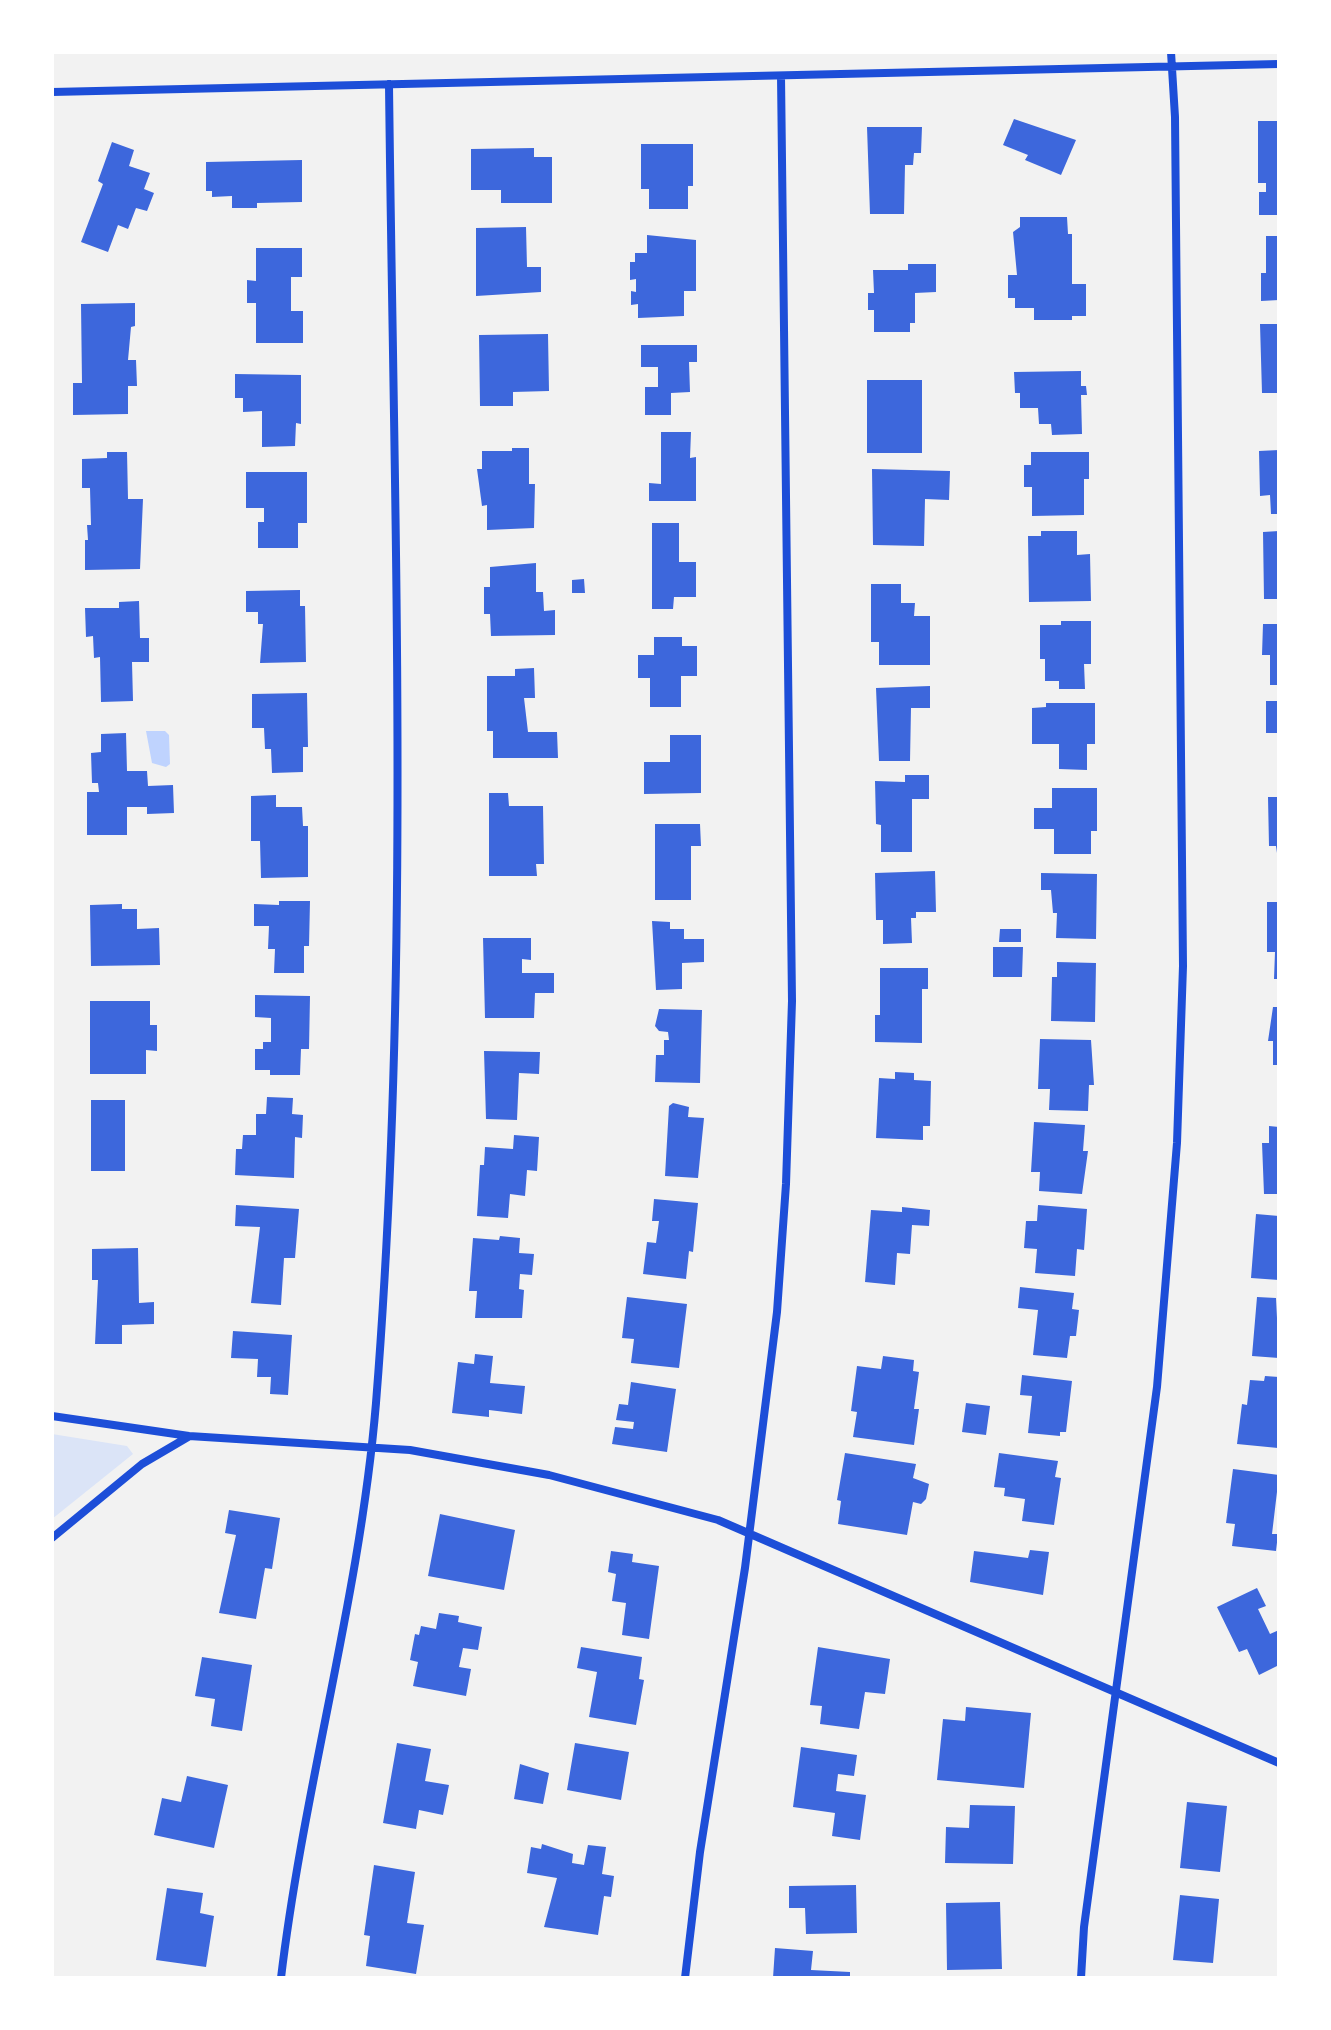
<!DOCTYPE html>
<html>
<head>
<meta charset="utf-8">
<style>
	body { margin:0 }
	#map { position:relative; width:1331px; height:2030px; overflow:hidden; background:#f2f2f2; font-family:"Public Sans",sans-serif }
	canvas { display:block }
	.frame { position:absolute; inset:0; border:54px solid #fff; pointer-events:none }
</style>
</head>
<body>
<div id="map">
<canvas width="1331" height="2030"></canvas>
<div class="frame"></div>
</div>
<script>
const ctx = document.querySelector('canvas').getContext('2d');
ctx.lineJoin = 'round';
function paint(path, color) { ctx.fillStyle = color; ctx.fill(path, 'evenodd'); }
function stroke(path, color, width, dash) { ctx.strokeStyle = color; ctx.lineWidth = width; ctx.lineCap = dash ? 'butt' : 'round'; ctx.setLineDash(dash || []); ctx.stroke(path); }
const green = new Path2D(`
	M52 1434 127 1446 133 1454 52 1519Z`);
const water = new Path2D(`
	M146 731H165L169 735 170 764 166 767 152 763Z`);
const building = new Path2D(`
	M1014 119 1076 140 1061 175 1025 160 1028 155 1003 145Z
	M1258 121H1279V215H1259V192H1266V183H1258Z
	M867 127H922L921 153H914L913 165H905L904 214H870Z
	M112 142 134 150 129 166 150 173 144 189 154 193 147 211 136 208 128 229 118 225 108 252 81 242 103 184 98 181Z
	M641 144H693V186H688V209H649V189H641Z
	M534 148V157H552V203H501V190H471V149Z
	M302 160V202L257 203V208H232V196L212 197V191H206V162Z
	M1020 217H1067L1068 234H1072V284H1086V316H1072V320H1034V308H1015V298H1008V275H1017L1013 232 1020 227Z
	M526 227 527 267H541V292L476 296V228Z
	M647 235 696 240V291H684V316L638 318V304L631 305V291L636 292V279L630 280V262H635V253H647Z
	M1266 236H1279V300L1261 301V273H1266Z
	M256 248H302V277H291V311H303V343H256V303H247V280L256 281Z
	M908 264H936V292L915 293V323H910V332H874V310H868V293H874L873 270H908Z
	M135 303V326L131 327 128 360H136L137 386H128V414L73 415V383H82L81 304Z
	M1260 324H1279V393H1262Z
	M548 334 549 391 513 392V406H480L479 335Z
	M641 345H697V362H689L690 392 671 393V415H645V387H658V367H641Z
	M1081 371V386H1086L1087 395H1081L1082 434 1052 435 1051 424H1039L1038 408H1020V393H1015L1014 372Z
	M235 374 301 375V424L296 423 295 446 262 447V411L243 412V398H235Z
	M867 380H922V453H867Z
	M661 432H691L690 458 696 457V501H649V483L661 484Z
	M512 448H529V484H535L534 528 487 530V505L482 506 477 469H482V451H512Z
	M1279 450V514H1271L1270 495 1260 496 1259 451Z
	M107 452H127L128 499H143L140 569 85 570V540H88L87 525H91L90 488H82V459L107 458Z
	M1031 452H1089V479H1084V515L1032 516V487H1024V465H1031Z
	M872 469 950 471 949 500 925 499 924 546 873 545Z
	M246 472H307V523H298V548H258V522H264V508H246Z
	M652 523H679V562H696V597H674L673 609H652Z
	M1041 531H1077V555L1090 554 1091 601 1029 602 1028 536H1041Z
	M1279 531V599H1264L1263 532Z
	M536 563V592H543L544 611 555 610V635L491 636 490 614H484V587H490V567Z
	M584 579 585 593H572V580Z
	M871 584H901V603H915L914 616H930V665H879V642H871Z
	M300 590V606H305L306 662 260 663 263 624H258V612H246V591Z
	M139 601 140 638H149V662H132L133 701 101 702 100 657 94 658 93 636 86 637 85 608H119V602Z
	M1061 621H1091V664H1084L1085 689H1059V681H1045V659H1040V625H1061Z
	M1263 624H1279V685H1270V655H1262Z
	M654 637H682V646H697V676H681V707H650V678H638V655H654Z
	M534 668 535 698H524L528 732H557L558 758H493V731H487V676H515V669Z
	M930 686V708H911L910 761H879L876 688Z
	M307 693 308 747H303V772L272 773 271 749H265L264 728H252V694Z
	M1266 701H1279V733H1266Z
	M1046 703H1095V744H1087V770L1059 769V744H1032V708L1046 707Z
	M126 733 127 771H147L148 786 173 785 174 813 147 814V807H127V835H87V792H99L98 783H92L91 753 101 752V734Z
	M670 735H701V793L644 794V762H670Z
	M905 775H929V799H912V852H881V825L876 824 875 781 905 782Z
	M1052 788H1097V831H1091V854H1054V829H1034V808H1052Z
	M489 793H508L509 806H543L544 864H536L537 876H489Z
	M276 795V807H302L303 826H308V877L261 878 260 841H251V796Z
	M1268 797H1279V867L1276 846H1269Z
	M655 824H700L701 846H691V900H655Z
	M935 871 936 912H916V918H911L912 943 883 944V920H876L875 873Z
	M1041 873 1097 874 1096 939 1056 938 1057 913H1053L1051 890H1041Z
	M279 901H310L309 946H304V973H274L275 949H268L269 926H254V904L279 905Z
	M1267 902H1279V979H1274L1275 952H1267Z
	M122 904V909H137V929L159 928 160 965 91 966 90 905Z
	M652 921 670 922V929H684V939H704V962L682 963V989L656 990Z
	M1000 929H1021V942H999Z
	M483 938H531V960L522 959V973H554V993H535L534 1018H485Z
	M993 947H1023L1022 977H993Z
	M1057 962 1096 963 1095 1022 1051 1021 1052 977H1057Z
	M880 968H928V989H922V1043L875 1042V1015H880Z
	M255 995 310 996 309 1049H301L300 1075H270V1070H255V1049H263V1042H271V1018L255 1017Z
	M90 1001H150V1025H157V1051L146 1050V1074H90Z
	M1273 1007H1279V1065H1273V1041H1268Z
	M659 1009 702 1010 700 1083 655 1082 656 1055H664V1040H669L668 1032 659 1031 655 1026Z
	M1040 1039 1091 1040 1094 1085H1089L1088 1111 1049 1110 1050 1089H1038Z
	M484 1051 540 1052 539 1074 519 1073 517 1120 486 1119Z
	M895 1072 914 1073V1080L931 1081 930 1126H923V1140L876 1138 879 1078 895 1079Z
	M267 1097 293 1098 292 1114 303 1115 302 1138 295 1137 294 1178 235 1175 236 1149H242L243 1135H256V1114H266Z
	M91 1100H125V1171H91Z
	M673 1103 689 1107 688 1117 704 1118 698 1178 665 1176 669 1106Z
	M1034 1122 1085 1125 1083 1151H1088L1082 1194 1039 1191 1040 1172H1031Z
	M1269 1126 1279 1127V1194H1264L1262 1143H1269Z
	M514 1135 539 1137 537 1171 527 1170 525 1196 510 1194 508 1218 477 1216 480 1165H484L485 1147 513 1149Z
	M654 1199 698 1203 693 1252 689 1251 686 1279 643 1274 647 1242 656 1243 659 1221H652Z
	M236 1205 299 1209 295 1258H284L281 1305 251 1303 260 1227 235 1226Z
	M1038 1205 1087 1209 1084 1250 1077 1249 1075 1276 1035 1273 1037 1249 1024 1248 1026 1221H1037Z
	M902 1207 930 1210 929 1226 912 1225 910 1254 897 1253 895 1285 865 1282 871 1210 902 1212Z
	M1256 1214 1279 1216V1280L1251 1278Z
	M500 1236 520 1238 519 1253 534 1254 532 1275 520 1274 519 1289 524 1290 522 1318H475L477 1291H469L473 1238 499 1240Z
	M138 1248 139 1303 154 1302V1324L122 1325V1344H95L98 1280H92V1249Z
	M1020 1287 1074 1293 1072 1309 1079 1310 1076 1336H1070L1067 1358 1033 1355 1038 1310 1018 1308Z
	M627 1297 687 1304 679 1368 631 1363 634 1339 622 1338Z
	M1257 1297 1276 1298 1279 1358 1252 1356Z
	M233 1331 292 1335 288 1395 270 1394 271 1377H257L258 1359 231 1358Z
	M475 1354 493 1356 490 1383 525 1386 522 1414 489 1410V1417L452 1413 458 1362 474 1364Z
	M883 1356 914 1360 913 1371 919 1372 914 1409H919L914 1445 853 1437 857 1412 851 1411 857 1366 881 1369Z
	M1022 1375 1072 1381 1066 1432H1060V1436L1028 1433 1032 1396 1020 1395Z
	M1265 1376 1279 1377 1278 1448 1237 1444 1242 1404 1247 1405 1250 1380 1264 1381Z
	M631 1382 676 1389 667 1452 612 1444 615 1427 633 1429 634 1422 616 1420 619 1404 628 1405Z
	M966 1403 990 1406 986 1435 962 1432Z
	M845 1453 916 1464 913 1478 929 1484 926 1499 921 1504 913 1502 907 1535 838 1524 841 1501 837 1500Z
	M999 1453 1058 1461 1055 1477 1061 1478 1054 1525 1022 1521 1025 1499 1004 1496 1005 1488 994 1487Z
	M1233 1469 1279 1475 1272 1534H1278L1276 1551 1232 1546 1235 1524 1226 1523Z
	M229 1510 280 1518 272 1569 265 1568 256 1619 219 1613 236 1535 225 1533Z
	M440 1514 515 1530 504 1590 428 1576Z
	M1030 1550 1049 1552 1043 1595 970 1582 974 1551 1028 1558Z
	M611 1551 633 1554 632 1562 659 1566 649 1639 622 1635 626 1603 612 1601 616 1574 608 1572Z
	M1257 1588 1266 1606 1258 1609 1270 1634 1279 1630V1665L1259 1675 1247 1649 1239 1652 1217 1607Z
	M439 1613 459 1616 458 1622 482 1627 478 1650 463 1648 459 1667 471 1669 466 1696 413 1686 418 1662 410 1660 415 1634 419 1635 421 1626 436 1629Z
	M581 1647 642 1657 639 1679 644 1680 636 1725 589 1717 597 1672 577 1668Z
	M818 1647 890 1659 885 1694 865 1692 859 1729 820 1724 822 1706 810 1705Z
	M202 1657 252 1665 242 1731 211 1726 215 1699 195 1696Z
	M966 1707 1031 1713 1024 1788 937 1780 943 1719 965 1721Z
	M397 1743 431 1749 425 1781 449 1785 443 1815 419 1810 416 1829 383 1823Z
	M575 1743 629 1752 621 1800 567 1790Z
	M801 1747 857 1755 854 1776 838 1774 836 1791 866 1795 860 1840 832 1836 835 1813 793 1807Z
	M520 1764 549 1773 543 1804 514 1799Z
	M187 1776 228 1785 214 1848 154 1835 162 1798 181 1802Z
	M1187 1802 1227 1806 1220 1872 1180 1868Z
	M970 1805 1015 1806 1013 1864 945 1863 946 1827 969 1828Z
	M542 1844 573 1854 572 1863 584 1865 588 1845 606 1847 602 1874 614 1876 611 1897 604 1896 598 1935 544 1927 557 1878 527 1873 531 1847 541 1849Z
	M374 1865 415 1872 407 1923 424 1925 416 1974 366 1966 370 1936 364 1935Z
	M856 1885 857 1933 806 1934 805 1908H789V1886Z
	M167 1888 203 1893 200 1913 214 1916 206 1967 156 1960Z
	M1180 1895 1219 1899 1213 1963 1173 1960Z
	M1000 1902 1002 1969 947 1970 946 1903Z
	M775 1948 813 1951 811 1970 850 1972V1978H773Z`);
const minor = new Path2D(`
	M52 92 1279 64
	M52 1416 189 1436 410 1450 549 1475 718 1520 1279 1763
	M52 1538 142 1464 188 1437
	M281 1978C304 1785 360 1596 376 1403 411 964 394 523 389 84
	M685 1978 700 1852 745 1568 777 1312 786 1184 792 1001 781 76
	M1081 1978 1084 1927 1157 1387 1177 1143 1183 966 1175 117 1171 52`);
paint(green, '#dbe4f7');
paint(water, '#bfd3fe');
paint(building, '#3d67dc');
stroke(minor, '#1d4ed8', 8);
</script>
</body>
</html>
